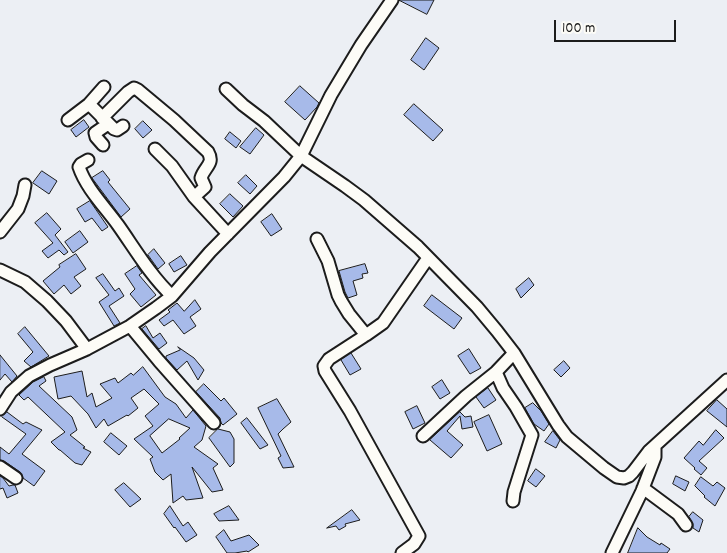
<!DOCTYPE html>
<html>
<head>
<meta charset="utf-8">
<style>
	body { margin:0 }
	#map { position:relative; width:727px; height:553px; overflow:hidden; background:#eceff4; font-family:Dekko,sans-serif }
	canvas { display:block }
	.scale { position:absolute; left:554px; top:20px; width:122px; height:22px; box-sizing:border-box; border:2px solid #1c1c1c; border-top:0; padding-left:6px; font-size:15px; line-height:18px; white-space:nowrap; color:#1c1c1c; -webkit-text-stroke:4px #fdfcf7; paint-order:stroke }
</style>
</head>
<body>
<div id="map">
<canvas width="727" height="553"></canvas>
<div class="scale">100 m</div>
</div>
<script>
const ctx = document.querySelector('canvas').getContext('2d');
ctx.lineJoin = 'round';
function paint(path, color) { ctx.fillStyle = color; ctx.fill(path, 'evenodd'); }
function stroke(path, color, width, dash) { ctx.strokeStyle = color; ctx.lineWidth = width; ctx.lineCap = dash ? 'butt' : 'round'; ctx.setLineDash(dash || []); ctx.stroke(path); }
const building = new Path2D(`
	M399 0H434L427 14Z
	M426 38 439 48 424 70 411 60Z
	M300 86 319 103 317 107 305 120 285 102Z
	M414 104 443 130 433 141 404 115Z
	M84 120 89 127 76 137 71 130Z
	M143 121 152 130 143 138 135 129Z
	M256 128 264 135 250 154 240 147Z
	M230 132 241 141 236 148 225 139Z
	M42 171 57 181 49 194 33 183Z
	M103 171 110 180 108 182 130 209 121 217 92 178Z
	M246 175 257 186 250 194 238 183Z
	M230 194 243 206 233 217 220 204Z
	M90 201 108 227 102 231 92 218 85 222 77 209Z
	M47 213 61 229 55 235 68 252 64 255 59 250 48 258 42 251 53 243 35 223Z
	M272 214 282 229 271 236 261 222Z
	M80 231 88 242 73 253 65 242Z
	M154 249 165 263 158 269 148 255Z
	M76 254 86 269 74 277 81 286 71 294 64 285 54 294 43 281 60 267 59 265Z
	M181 256 187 265 174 272 169 264Z
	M365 264 368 273 362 274 363 278 353 281 357 295 348 298 345 292 339 271Z
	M137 266 142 273 139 275 156 295 141 307 130 294 135 289 125 274Z
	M103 274 115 291 119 288 124 296 109 306 120 323 114 326 99 302 109 295 96 278Z
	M529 278 534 285 521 298 516 289Z
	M432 295 462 318 454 329 424 306Z
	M195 300 201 309 190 317 196 326 184 334 173 320 164 326 159 320 170 312 168 310 177 303 184 311Z
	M146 326 153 338 160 333 167 343 159 349 142 329Z
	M25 327 49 356 31 367 24 361 33 352 18 334Z
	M178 347 194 358 204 370 198 380 187 361 177 370 166 358V356L180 350Z
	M469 349 481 368 470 374 458 356Z
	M351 353 361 369 350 375 341 360Z
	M0 355 17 376 12 382 5 374 0 380Z
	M564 361 570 368 561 377 554 370Z
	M143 367 165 397 176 404 186 418 193 410 206 426 202 440 194 447 218 464 213 468 223 490 212 492 192 467 203 498 186 500 183 496 173 503 171 474 163 480 155 472 150 459 153 457 134 439 153 426 145 416 159 404 144 389 131 398 138 408 128 416 127 415 108 426 104 419 96 428 88 414 71 396 58 399 54 377 82 371 87 397 92 393 96 407 112 398 100 384 115 378 118 383 131 373 133 375ZM169 419 190 428 179 438 180 439 162 453 150 436Z
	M44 377 46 381 39 386 72 417 77 430 70 435 85 447 83 448 91 452 82 465 75 463 60 450H59L51 442 65 432 28 397 24 400 19 395 33 382Z
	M442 380 450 393 440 399 432 387Z
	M204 384 221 401 224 398 237 414 223 425 221 423 220 418 196 392Z
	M488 388 496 400 484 408 476 397Z
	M277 399 291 422 283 429 278 434 294 467 283 468 278 458 281 456 258 408Z
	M717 400 727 409V427L707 411Z
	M533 403 541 411 549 424 544 431 534 424 525 408Z
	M417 406 425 423 413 429 405 412Z
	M7 412 23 424 26 422 42 430 22 454 45 471 34 486 23 478 20 472 4 461 0 460V447L9 454 26 434 2 417Z
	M460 412 465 417 471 416 473 427 462 429 460 416 447 431 463 445 451 458 430 440Z
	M489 415 502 444 487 451 474 422Z
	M247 418 268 445 260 449 241 423Z
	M218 429 230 432 234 439V463L230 467 209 438Z
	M716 430 724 438 699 461 707 468 701 475 694 469 695 468 684 458 699 441 703 445Z
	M553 431 560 440 556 448 545 442Z
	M111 433 127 446 119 455 104 442Z
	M536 469 545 476 536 487 528 481Z
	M0 476 3 478 9 486 13 485H15L18 493 7 498 3 488 0 489Z
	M676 476 689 482 685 491 673 484Z
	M701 477 713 486 717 482 725 488 715 506 704 497 705 496 695 486Z
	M124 483 141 499 130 507 115 490Z
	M170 506 183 526 188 522 197 535 186 542 175 527 174 528 164 514Z
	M229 506 239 520 219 521 214 514Z
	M352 510 360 520 345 524 346 526 339 530 336 526 327 528Z
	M693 512 703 520 699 532 693 528V524L689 517Z
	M638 528 647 537 660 545 661 543 670 549 667 553H628Z
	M224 530 231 541 249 535 259 545 248 552 247 551 235 553H227L216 537Z`);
const minor = new Path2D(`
	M226 89 243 105 264 121 301 156 345 186 364 200 418 247 477 307 497 331 514 353 558 425 567 437 604 468 617 477 624 478 629 476 633 472 649 451 727 380
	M89 104 114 129 117 130 123 126
	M102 118 128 92 134 88 138 90 174 120 208 152C215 164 204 167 201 178L205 187 194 197
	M68 120 89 104 104 87
	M103 145 96 137 95 133 108 124
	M155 149 172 166 194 197 228 234
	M88 160 81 164 79 167C86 188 105 207 118 225 135 249 150 275 172 296
	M0 232 18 209 23 196 25 185
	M317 239 328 261 338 295 341 301 349 314 366 335
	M0 270 25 282 47 301 66 321 87 349
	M130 326 159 361 214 423
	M496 372 503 388 516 407 532 435 514 492 513 501
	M0 409 11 392 29 376 50 365 87 349 130 326 156 308 172 296 210 252 284 177 301 156 331 95 361 45 392 0
	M423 436 466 396 496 372 514 353
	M0 467 16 478
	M643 488 678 514 686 525
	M402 553 414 544 419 536 350 411 325 371 324 366 329 359 366 335 383 323 428 258
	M612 553 642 491 655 457V446`);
paint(building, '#a7bae9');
stroke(building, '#1c1c1c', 1);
stroke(minor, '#1c1c1c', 15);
stroke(minor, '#fdfcf7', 11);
</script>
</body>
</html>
